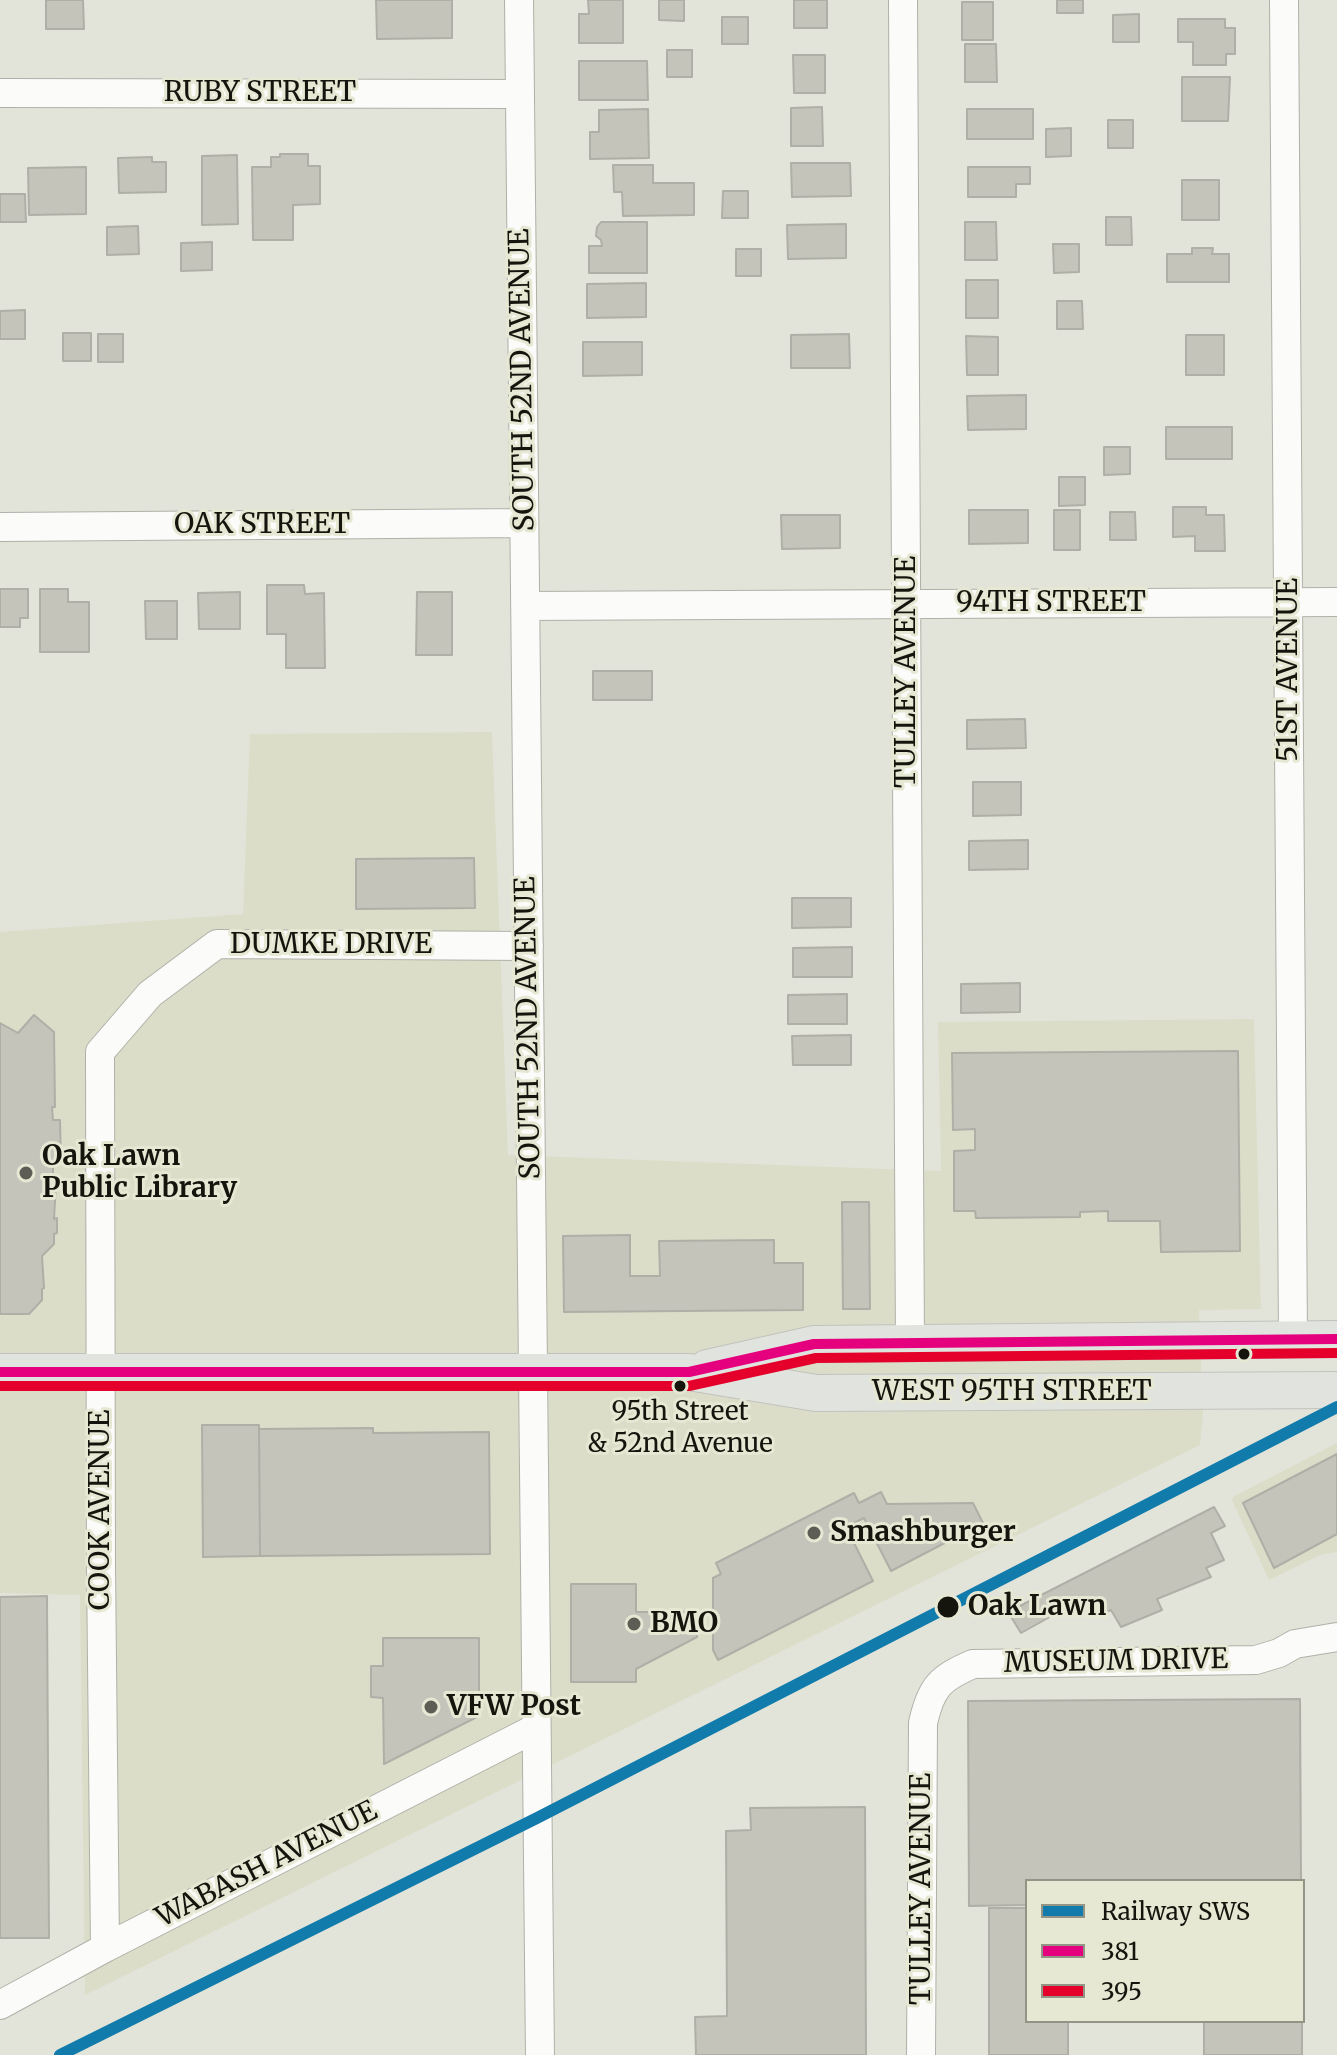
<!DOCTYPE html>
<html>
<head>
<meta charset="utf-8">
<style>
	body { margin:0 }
	#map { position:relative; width:1337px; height:2055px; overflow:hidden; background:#e2e4d9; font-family:Merriweather,serif }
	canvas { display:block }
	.legend { position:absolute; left:1025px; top:1879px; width:280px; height:144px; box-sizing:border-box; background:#e6e8d4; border:2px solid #929485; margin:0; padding:10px 14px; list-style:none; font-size:24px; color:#15150e }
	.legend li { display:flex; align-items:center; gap:16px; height:40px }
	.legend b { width:40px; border:2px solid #929485 }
</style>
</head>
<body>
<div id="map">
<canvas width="1337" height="2055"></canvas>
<ul class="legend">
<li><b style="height:10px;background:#117bac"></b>Railway SWS</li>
<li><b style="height:10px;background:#e5007d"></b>381</li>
<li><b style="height:10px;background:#e4002b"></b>395</li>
</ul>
</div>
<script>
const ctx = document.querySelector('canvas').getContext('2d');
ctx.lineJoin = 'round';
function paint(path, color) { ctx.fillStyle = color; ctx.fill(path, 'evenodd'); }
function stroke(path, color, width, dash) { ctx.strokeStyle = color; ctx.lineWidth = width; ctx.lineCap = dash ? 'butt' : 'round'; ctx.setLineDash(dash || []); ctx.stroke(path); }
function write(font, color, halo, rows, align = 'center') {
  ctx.font = font + ' Merriweather,serif'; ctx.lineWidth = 6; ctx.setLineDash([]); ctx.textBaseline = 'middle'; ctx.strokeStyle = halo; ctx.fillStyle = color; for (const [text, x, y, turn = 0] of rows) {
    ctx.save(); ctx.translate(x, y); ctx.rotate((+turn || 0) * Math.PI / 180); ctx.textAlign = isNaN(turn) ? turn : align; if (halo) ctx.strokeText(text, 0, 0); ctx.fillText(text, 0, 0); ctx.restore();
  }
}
const built = new Path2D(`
	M492 732 508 1155 941 1171 938 1022 1254 1019 1261 1309 1199 1310 1203 1413 1200 1445 85 1995 80 1595 0 1593V932L243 914 250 734Z
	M1337 1443V1552L1320 1555 1269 1580 1231 1498Z`);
const building = new Path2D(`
	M46 0H83L84 29H46Z
	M376 0H452V38L377 39Z
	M588 0H623V43H579V14H589Z
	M659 0H684V21L659 20Z
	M794 0H827V28H794Z
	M1057 0H1083V13H1057Z
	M962 2H993V40H962Z
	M1139 14V42H1113V15Z
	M722 17H748V44H722Z
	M1178 19H1225V28H1235V54H1226V65H1193V42H1178Z
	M965 44H996L997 82H965Z
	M667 50H692V77H667Z
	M793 55H825V93H794Z
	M579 61H647L648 100H579Z
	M1182 77H1230L1228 121H1182Z
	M822 107 823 146H791V108Z
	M648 109 649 158 590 159V132H599V110Z
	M967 109H1033V139H967Z
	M1108 120H1133V148H1108Z
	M1071 128V156L1046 157V129Z
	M280 154H308V166H320V204L293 205V240H253L252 167H271V157H280Z
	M237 155 238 224 202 225V156Z
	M152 157V162H166V192L119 193 118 158Z
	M791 163H850L851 196 792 197Z
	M613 165H653V183H694V215L623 216 622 192H614Z
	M86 167V214L29 215 28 168Z
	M968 167H1030V184H1016V197H968Z
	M1182 180H1219V220H1182Z
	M723 191H748V218H722Z
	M0 194H25L26 222H0Z
	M1106 217H1131L1132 245H1106Z
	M601 222H647V273H589V246H602L601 240 596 236 597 227Z
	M965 222H996L997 260H965Z
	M846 224V258L788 259 787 225Z
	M138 226 139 254 107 255V227Z
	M212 242V270L181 271V243Z
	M1053 244H1079V272L1054 273Z
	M1192 248H1213L1212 254H1229V282H1167V254H1192Z
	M736 249H761V276H736Z
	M966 280H998V318H966Z
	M646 283V317L587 318V284Z
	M1057 301H1082L1083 329H1057Z
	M25 310V339H0V311Z
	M63 333H91V361H63Z
	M98 334H123V362H98Z
	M849 334 850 368H791V335Z
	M1186 335H1224V375H1186Z
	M966 336 998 337V375H967Z
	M583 342H642V375L583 376Z
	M1026 395V429L968 430 967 396Z
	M1166 427H1232V459H1166Z
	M1104 447H1130V474L1104 475Z
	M1059 477H1085V505L1059 506Z
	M1173 507H1206V515H1224L1225 551H1195V536L1173 537Z
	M969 510H1028V543L969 544Z
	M1054 510H1080V550H1054Z
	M1110 512H1135L1136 540H1110Z
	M781 515H840V548L782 549Z
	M267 585H304L305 594 324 593 325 668H286V634H267Z
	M0 589H28V618H20V627H0Z
	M40 589H68V602H89V652H40Z
	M240 592V629H199L198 593Z
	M417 592H452V655H416Z
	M145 601H177V639H146Z
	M593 671H652V700H593Z
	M1025 719 1026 748 967 749V720Z
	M973 782H1021V815L973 816Z
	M1028 840V869L969 870V841Z
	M474 858 475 908 356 909V859Z
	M792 898H851V927L792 928Z
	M852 947V977H793V948Z
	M1020 983V1012L961 1013V984Z
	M847 994V1024H788V995Z
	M34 1015 54 1032 55 1107H52L53 1120H60L61 1163H53V1183H56L54 1219 57 1218V1233L54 1234V1244L42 1256 44 1288 42 1289V1300L29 1314H0V1023L18 1033Z
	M851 1035V1065H793L792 1036Z
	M1238 1051 1240 1251 1161 1252 1160 1221H1108V1211L1080 1212V1217L976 1218 975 1211H954V1151L975 1150V1129L953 1130 952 1053Z
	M842 1202H869L870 1309H843Z
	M630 1235V1276H660L659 1241 774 1240V1263H803V1310L564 1312 563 1236Z
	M202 1425H259L260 1556 203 1557Z
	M373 1428V1433L489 1432 490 1554 260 1556 259 1429Z
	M1337 1454V1534L1274 1568 1243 1503Z
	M881 1492 887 1504 973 1503 983 1523 891 1571 864 1518 846 1527 873 1581 718 1660 713 1650V1578L721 1574 716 1563 854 1493 859 1503Z
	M1214 1507 1225 1526 1211 1533 1224 1560 1206 1568 1211 1577 1157 1599 1162 1610 1121 1627 1111 1610 1097 1616 1086 1597 1021 1633 1008 1612Z
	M571 1584H636V1612H697V1637L636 1669V1682H571Z
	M47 1596 49 1938H0V1597Z
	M383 1638H479V1716L384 1764 383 1698 371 1697V1666H383Z
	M1300 1699 1301 1881H1027V1905L969 1906 968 1701Z
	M865 1807 866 2055H696L695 2017 727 2016 726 1831 751 1830 750 1808Z
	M989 1908H1027V2021H1068V2055H989Z
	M1204 2021H1302V2055H1204Z`);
const minor = new Path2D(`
	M519 0 540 2055
	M903 0 910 1343
	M1284 0 1293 1339
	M0 93 520 94
	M0 527 524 523
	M525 606 1337 602
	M105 1948 101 1566 100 1052 150 994 217 944 529 946
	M0 2005 105 1948 536 1728
	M921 2055 923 1723C931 1687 940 1678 973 1664L1256 1660 1279 1653 1295 1644 1337 1637`);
const major = new Path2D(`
	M707 1368 814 1344 1337 1339
	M0 1372H689L816 1393 1337 1390`);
const bus1 = new Path2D(`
	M0 1372H689L814 1344 1337 1339`);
const bus2 = new Path2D(`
	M0 1386H689L816 1358 1337 1353`);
const rail1 = new Path2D(`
	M60 2055 537 1818 1337 1407`);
const markers = [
	[26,1173,8,"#5d5d55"],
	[1244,1354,7,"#15150e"],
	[680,1386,7,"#15150e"],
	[814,1533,8,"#5d5d55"],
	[948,1607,12,"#15150e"],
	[634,1624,8,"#5d5d55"],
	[431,1707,8,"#5d5d55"]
];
const busNames = [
	["95th Street",680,1413],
	["& 52nd Avenue",680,1445]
];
const streetNames = [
	["RUBY STREET",260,93],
	["SOUTH 52ND AVENUE",523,380,-91],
	["OAK STREET",262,525],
	["94TH STREET",1051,603],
	["51ST AVENUE",1289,670,-90],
	["TULLEY AVENUE",907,672,-90],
	["DUMKE DRIVE",331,945],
	["SOUTH 52ND AVENUE",529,1028,-91],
	["WEST 95TH STREET",1012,1392],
	["COOK AVENUE",101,1510,-90],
	["MUSEUM DRIVE",1116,1662,-1],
	["WABASH AVENUE",267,1865,-27],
	["TULLEY AVENUE",922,1889,-90]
];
const poiNames = [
	["Oak Lawn",42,1157],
	["Public Library",42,1189],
	["Smashburger",830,1533],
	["BMO",650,1624],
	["VFW Post",447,1707]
];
const stopNames = [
	["Oak Lawn",968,1607]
];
paint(built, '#dbddc9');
paint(building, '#c4c4bb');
stroke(building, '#b0afa7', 2);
stroke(minor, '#afb1a9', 30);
stroke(major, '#c1c2bd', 38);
stroke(minor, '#fbfbf9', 28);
stroke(major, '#e1e4de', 36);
stroke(bus1, '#e5007d', 10);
stroke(bus2, '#e4002b', 10);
stroke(rail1, '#117bac', 12);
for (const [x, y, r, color] of markers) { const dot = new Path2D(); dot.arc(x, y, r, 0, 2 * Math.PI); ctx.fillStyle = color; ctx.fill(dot); stroke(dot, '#e6e8d4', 3); }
write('26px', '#15150e', '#e6e8d4', busNames);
write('28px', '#15150e', '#e6e8d4', streetNames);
write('bold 28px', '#15150e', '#e6e8d4', poiNames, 'left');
write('bold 28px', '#15150e', '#e6e8d4', stopNames, 'left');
</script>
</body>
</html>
